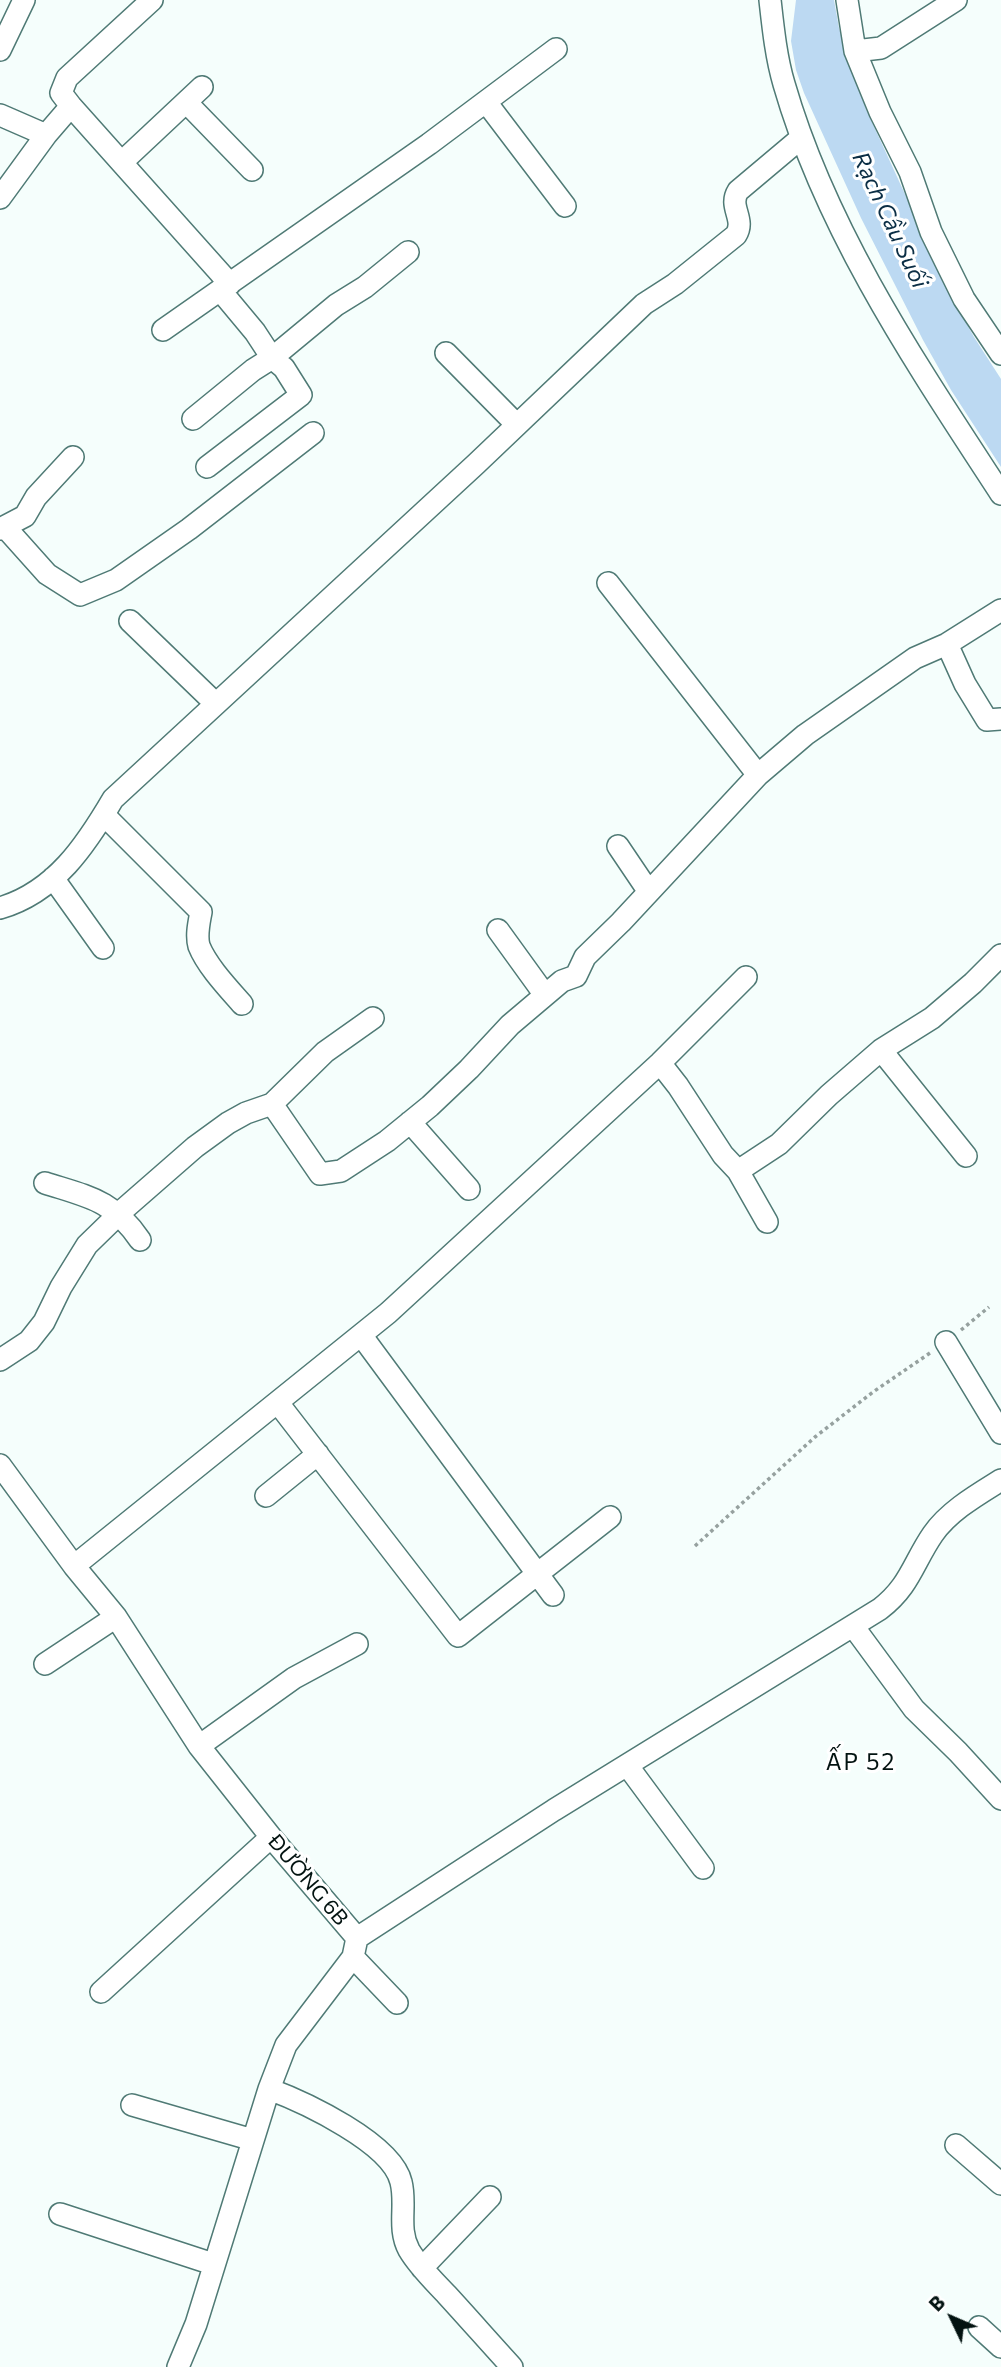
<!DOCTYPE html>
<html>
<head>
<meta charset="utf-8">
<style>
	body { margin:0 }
	#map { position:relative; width:1001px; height:2367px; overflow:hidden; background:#f5fefc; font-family:Commissioner,sans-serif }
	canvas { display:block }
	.north { position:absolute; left:917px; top:2283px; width:70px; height:70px; -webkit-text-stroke:5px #fff; paint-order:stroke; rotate:314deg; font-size:19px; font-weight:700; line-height:28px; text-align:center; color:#031311 }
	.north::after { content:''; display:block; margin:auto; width:24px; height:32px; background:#031311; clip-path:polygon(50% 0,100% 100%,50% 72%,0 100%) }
</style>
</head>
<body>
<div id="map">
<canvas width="1001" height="2367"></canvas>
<div class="north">B</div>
</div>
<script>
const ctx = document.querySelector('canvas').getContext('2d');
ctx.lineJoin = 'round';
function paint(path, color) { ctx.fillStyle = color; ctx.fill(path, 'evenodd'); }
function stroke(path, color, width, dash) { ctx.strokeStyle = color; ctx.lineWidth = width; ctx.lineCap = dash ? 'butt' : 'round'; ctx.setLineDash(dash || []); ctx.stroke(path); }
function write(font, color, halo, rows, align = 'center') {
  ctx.font = font + ' Commissioner,sans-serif'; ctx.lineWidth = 6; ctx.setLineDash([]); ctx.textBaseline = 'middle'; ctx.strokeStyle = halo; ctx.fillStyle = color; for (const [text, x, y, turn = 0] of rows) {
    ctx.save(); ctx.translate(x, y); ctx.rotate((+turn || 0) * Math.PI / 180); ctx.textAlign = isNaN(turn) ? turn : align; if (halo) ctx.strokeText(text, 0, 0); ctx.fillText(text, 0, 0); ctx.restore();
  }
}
const water = new Path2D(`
	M796 0H834L839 28 866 109 953 299 974 337 1001 379V467L951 390 923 340 861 218 804 93 796 70 791 41Z`);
const path = new Path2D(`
	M961 1330 989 1307
	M695 1546 815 1437 873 1392 930 1353`);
const minor = new Path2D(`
	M152 0 67 78 61 93 71 106 230 284
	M770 0C773 27 776 57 784 84 827 233 917 365 1001 494
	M847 0 855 51 880 112 910 172 931 232 964 299 1001 354
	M0 50 24 0
	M855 51 881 48 956 0
	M186 102 252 170
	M486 102 565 206
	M0 115 46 135
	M122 162 202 87
	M0 198 46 135 71 106
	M163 330 429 144 556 49
	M446 353 517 425
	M193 419 253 370 272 358 255 332 220 290
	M207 467 301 395 284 368 272 358 336 305 365 287 408 252
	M5 527 47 574 80 595 116 580 189 529 313 433
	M0 529 25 516 36 497 73 457
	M608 583 758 775
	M130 621 216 704
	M947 644 965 684 987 720 1001 719
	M104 815 201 912C199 923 196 935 199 946 207 966 228 988 242 1004
	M618 846 649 892
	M53 878 103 948
	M0 908C55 892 86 845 113 799L476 464 644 304 675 284 736 235C746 219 728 207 738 191L801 138
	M498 930 545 995
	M881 1050 966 1156
	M660 1063 678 1086 723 1155 738 1171 767 1222
	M272 1104 320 1174 341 1171 387 1141 430 1106 469 1069 510 1025 562 981 576 976 585 957 621 922 758 775 805 735 915 658 947 644 1001 610
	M410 1122 469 1189
	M738 1171 779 1144 829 1095 881 1050 932 1018 973 983 1001 955
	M45 1183C89 1197 113 1200 140 1240
	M361 1335 553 1595
	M946 1342 1001 1433
	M0 1360 29 1341 44 1322 61 1287 87 1245 124 1209 195 1147 228 1123 246 1113 272 1104 325 1052 373 1018
	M278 1403 458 1636 610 1517
	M0 1465 74 1566 116 1617 199 1746 271 1837 357 1938 353 1957 286 2045 269 2089C304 2102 392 2143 401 2182 407 2205 397 2228 409 2250 419 2267 434 2281 447 2295 469 2319 490 2343 512 2367
	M266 1496 318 1454
	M74 1566 388 1313 660 1063 746 977
	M853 1626 914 1709 958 1752 1001 1799
	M45 1664 116 1617
	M199 1746 294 1678 357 1644
	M627 1765 703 1868
	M357 1938 554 1810 880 1609C910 1586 913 1563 933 1534 949 1511 977 1495 1001 1480
	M353 1957 397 2003
	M101 1992 271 1837
	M132 2105 253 2140
	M956 2145 1001 2184
	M60 2214 213 2264
	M422 2268 490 2197
	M979 2327 1001 2347
	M178 2367 196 2324 269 2089`);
const streetNames = [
	["ĐƯỜNG 6B",308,1880,50]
];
const waterNames = [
	["Rạch Cầu Suối",890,220,65]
];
const neighbourhoodNames = [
	["ẤP 52",861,1762]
];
paint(water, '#bcd9f2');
stroke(minor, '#4f7a75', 24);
stroke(path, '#96a19f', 3.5, [3.5, 3.5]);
stroke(minor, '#fff', 21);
write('21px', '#031311', '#fff', streetNames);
write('italic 23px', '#0b2e45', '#fff', waterNames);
ctx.letterSpacing = '2px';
write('23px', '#031311', '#fff', neighbourhoodNames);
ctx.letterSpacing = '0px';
</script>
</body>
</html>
